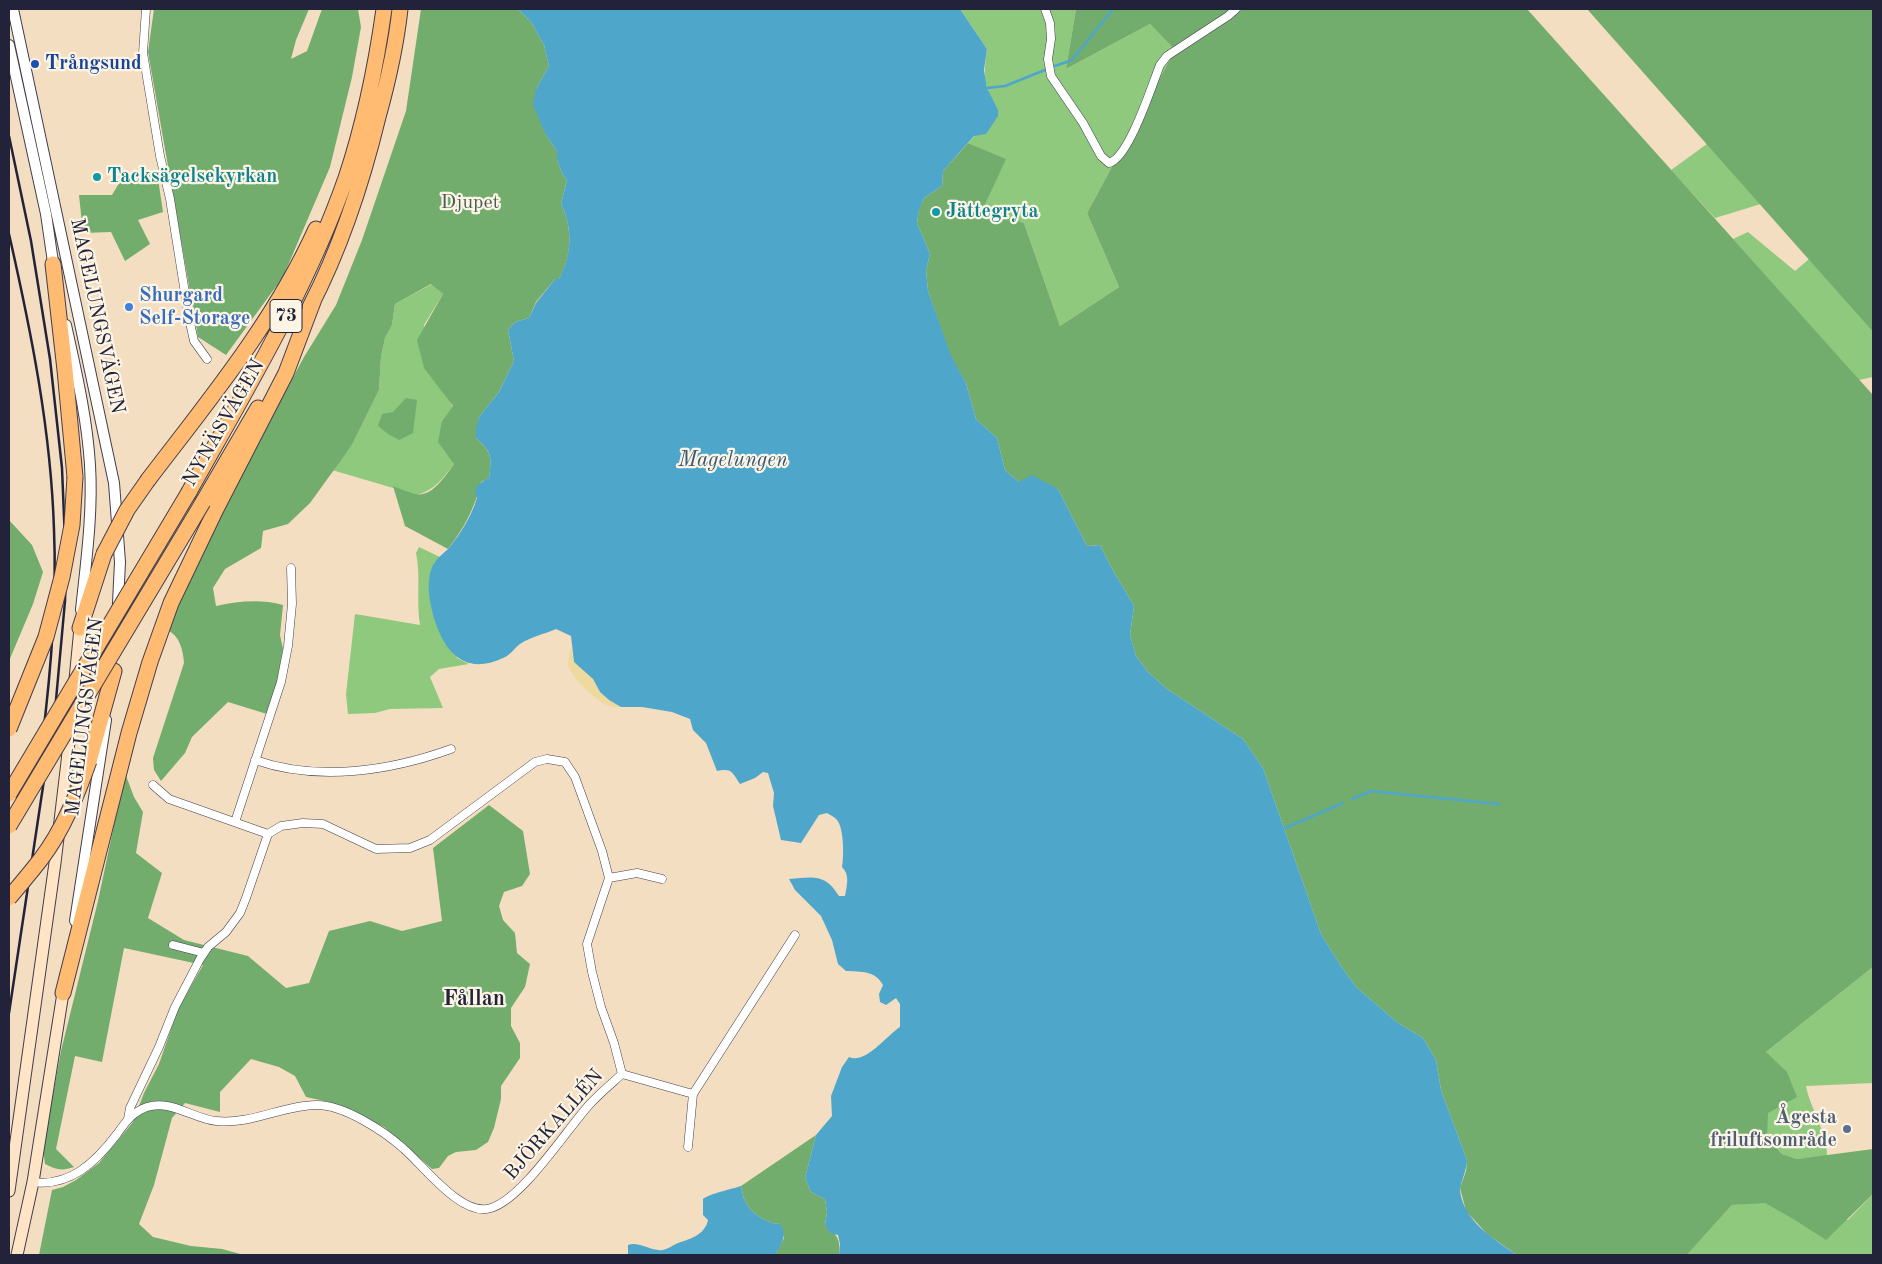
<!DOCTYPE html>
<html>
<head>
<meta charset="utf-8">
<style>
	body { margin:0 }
	#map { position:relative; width:1882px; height:1264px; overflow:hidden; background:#f4dec1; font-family:"Old Standard TT",serif }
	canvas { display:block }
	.frame { position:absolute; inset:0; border:10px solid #22223b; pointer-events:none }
</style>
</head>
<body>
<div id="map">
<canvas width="1882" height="1264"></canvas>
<div class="frame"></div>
</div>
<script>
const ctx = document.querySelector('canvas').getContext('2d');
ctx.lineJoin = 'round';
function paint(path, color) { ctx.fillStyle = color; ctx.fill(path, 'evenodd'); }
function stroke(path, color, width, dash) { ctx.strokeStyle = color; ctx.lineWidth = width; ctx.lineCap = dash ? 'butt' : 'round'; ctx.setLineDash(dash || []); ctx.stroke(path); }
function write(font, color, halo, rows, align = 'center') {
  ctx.font = font + ' "Old Standard TT",serif'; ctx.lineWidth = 4.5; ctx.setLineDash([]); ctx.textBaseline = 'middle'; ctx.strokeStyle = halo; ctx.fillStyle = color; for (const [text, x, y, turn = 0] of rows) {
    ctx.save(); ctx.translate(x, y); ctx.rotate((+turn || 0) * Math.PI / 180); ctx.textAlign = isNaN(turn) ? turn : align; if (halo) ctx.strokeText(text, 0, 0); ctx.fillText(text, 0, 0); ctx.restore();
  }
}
const green = new Path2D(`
	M960 9H1076L1066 69 1150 24 1175 50 1087 213 1119 287 1060 326 1024 223 983 209 1005 159 968 143 998 111C984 84 983 79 987 49Z
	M1707 144 1761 204 1715 218 1671 170Z
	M1748 232 1795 271 1809 259 1873 332V377L1859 380 1733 239Z
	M432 284 443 294 424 325 442 389 453 407 442 421 454 464C443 478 435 490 417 495L332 470 352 445 379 390 381 357 385 338 392 325 395 304Z
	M419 547 440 557 434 563 457 658 469 664 439 669 430 677 443 708 390 709 375 713 348 714 346 694 355 614 420 625C416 601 421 576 416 553Z
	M1873 967V1083L1806 1086C1810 1108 1828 1134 1827 1156L1797 1159 1782 1154 1767 1137 1766 1052Z
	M1873 1194V1255H1687L1732 1205 1767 1201 1848 1220Z`);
const forest = new Path2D(`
	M154 9H309L296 40 291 59 307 51 322 9H358L361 27 352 77 330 167 283 277 226 355 198 337 148 52Z
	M421 9H518L531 22 544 45 549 66 536 89 546 135 557 151V160L563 175 567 180 561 204C573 228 572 256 559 279H555L536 302 529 318 515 322 508 330 514 361 499 392 479 417 476 438C492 452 492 458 489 478L481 482C475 508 464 528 448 549L405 526 393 486C400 489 408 492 415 494 432 498 446 475 454 464L438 442 442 421 453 406 424 368 417 340 443 294 431 284 395 304 392 325 385 338 381 357 379 390 352 445 310 503 288 524 263 531 261 548 225 569 213 588 216 606C239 601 261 599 283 605L280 635 283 649 277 682 267 714 228 702 192 737 185 753 161 781 154 770 153 758 184 663C183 650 180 637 168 630L181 594 248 461 304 357 336 305 362 240 406 111Z
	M1076 9H1527L1873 395V967L1766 1052 1787 1072 1797 1097 1768 1113 1767 1137 1782 1154 1797 1159 1873 1149V1194L1826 1240 1795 1220 1765 1203 1732 1205 1687 1255H1517L1487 1234 1466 1211 1460 1188 1466 1171 1467 1160 1441 1090 1436 1060 1423 1038 1398 1023 1356 987 1339 963 1321 934 1263 768 1243 739 1167 689 1148 672 1136 656 1130 635 1134 606 1111 567 1100 545 1087 546 1058 489 1019 482 1005 470 997 438 976 419 966 383 950 356 928 291 926 270 930 254 917 223 919 209 924 198 942 186 943 171 968 143 1006 159 983 209 1024 223 1060 326 1119 287 1087 213 1175 50 1150 24 1066 69Z
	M1587 9H1873V332Z
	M157 172 163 212 138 220 150 244 125 261 111 232 83 233 79 195H112L124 175Z
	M406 398 417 400 413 433 399 440 388 434 378 426 382 414 393 412Z
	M9 520 32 545 43 572 33 604 9 661Z
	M125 773 134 797 143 812 136 853 162 873 148 918 184 940 248 956 286 988 309 983 329 931 370 921 402 931 442 921 433 848 489 805 523 831 530 874 522 886 504 892 499 906 503 920 515 933 517 953 530 964 525 987 511 1008V1026L520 1043V1058L501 1086V1099L494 1128 488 1142 476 1150 456 1152 448 1156 439 1168 432 1169 384 1127 329 1102 306 1097 295 1076 279 1067 251 1059 220 1092V1112L185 1103 172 1118 154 1185 139 1224 153 1237 191 1246 222 1249 244 1255H39L52 1190 63 1187 76 1180 99 1163 133 1122 144 1093 159 1064 178 1009 203 965 124 948 102 1062 75 1056 56 1149 74 1167C62 1171 56 1170 45 1164L43 1148 61 1051 98 901Z
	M816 1135 805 1178 811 1192 825 1199 827 1212 825 1225C837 1235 841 1239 839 1255H775L784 1238 780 1224C768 1224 750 1213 745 1201 743 1197 742 1191 741 1186Z`);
const sand = new Path2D(`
	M571 648 574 662 593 679 600 692 609 700 621 707C617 707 613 708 609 706 597 702 570 677 568 664 568 659 570 653 571 648Z`);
const water = new Path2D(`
	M518 9H960L987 49 984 70 987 88 998 110V116L986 134 974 136 943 171 942 186 924 198 919 210 917 223 930 254 926 270 928 291 951 356 966 383 976 419 997 438 1005 470 1019 482 1032 475 1058 489 1087 546 1100 545 1111 567 1134 606 1130 635 1136 656 1148 672 1167 689 1243 739 1263 768 1321 934 1339 963 1356 987 1398 1023 1423 1038 1436 1060 1441 1090 1467 1160C1467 1169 1460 1185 1460 1190 1463 1221 1494 1239 1517 1255H839L840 1244 838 1235 830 1233 825 1225 827 1212 825 1199 811 1192 805 1178 816 1135 832 1116 831 1096 842 1067 849 1057C865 1065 887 1035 900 1027V1004L896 998 886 1005 880 1002 879 994 883 985C875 970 861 972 846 971L838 964 832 940 821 916 795 890 789 879C813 877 825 873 839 896H845C847 885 850 875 842 867 844 857 844 828 837 820 835 817 830 815 827 813L819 815 801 843 781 840 773 806 774 793 768 773 763 772 755 778 740 784C732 772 732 768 717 771L706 743 693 730 690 719 672 712 642 707H621L609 700 600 692 593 679 574 662 571 636 556 629C545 634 530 637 520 644 514 648 511 655 503 658 467 675 446 655 435 621 430 604 425 582 433 565 437 558 444 553 449 548 461 533 471 517 477 498 472 488 480 482 489 478 492 457 492 452 476 438V429L479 417 499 392 514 361 508 330 515 322 529 318 536 303 555 279H559C572 255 573 228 561 204L567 180 563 175 557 160V151L546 135 533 105 536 89 549 66 544 45 531 22Z
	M741 1186C742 1191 743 1197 745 1201 750 1213 768 1224 780 1224 788 1235 781 1245 775 1255H628V1245C639 1241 652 1252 663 1250 668 1249 673 1245 678 1243 690 1239 705 1235 708 1220L703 1215V1199C709 1194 732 1189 741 1186Z`);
const stream = new Path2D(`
	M1055 66 1072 60 1113 9
	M987 88 1005 86 1045 70
	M1352 799 1371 791 1499 804
	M1285 828 1343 803`);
const minor = new Path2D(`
	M146 9 143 53 160 156 170 199 189 318 194 341 207 359
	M1045 9 1050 23 1051 39 1048 59 1051 76 1083 123 1101 156 1109 163C1129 158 1152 85 1160 65L1167 56 1228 16 1236 9
	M255 760C318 782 390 771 451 749
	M153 785 169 799 268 834
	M235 822 281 682 288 646 292 604 291 568
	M609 878 637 873 662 879
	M173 945 204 953
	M622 1074 693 1094
	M128 1119 130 1108 159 1047 175 1007 200 959 208 947 226 932 240 913 246 898 268 834
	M688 1147 693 1094 795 935
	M33 1182C70 1187 96 1162 117 1134 125 1123 132 1112 147 1107 170 1099 194 1119 216 1121 251 1125 283 1105 317 1105 344 1105 384 1131 404 1149 423 1165 462 1218 491 1208 523 1198 565 1132 589 1105 599 1094 611 1084 622 1074L614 1043 601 1007 592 972 587 944 609 878 602 851 575 777 565 762 547 759 535 762 430 840 410 848 376 849 323 824 303 823 281 826 268 834`);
const tertiary = new Path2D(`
	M13 9 114 483 120 562 116 644
	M9 45 46 214 54 269
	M66 325C76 371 87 417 90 465 93 513 86 562 81 610
	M75 921 106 720`);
const secondary = new Path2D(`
	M9 1191 55 863 67 762 80 628
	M17 1255 33 1182 63 993`);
const motorway = new Path2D(`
	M53 264 65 370 75 477
	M310 307C341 247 362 183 378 117 388 81 396 46 400 9
	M148 480C209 400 274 322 316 229
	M189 492C246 390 307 289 346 178 364 124 376 66 384 9
	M203 502 258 408
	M80 628 104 554
	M89 761 114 671
	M63 993 129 733 150 662 171 603 216 509 286 373 314 299`);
const rail = new Path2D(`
	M9 136 31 241 50 359 62 468 66 565 65 601 56 700 9 1013
	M9 234C31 331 51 430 54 530 57 601 51 672 42 743`);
const motorwayBridge = new Path2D(`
	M104 554 127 510 148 480
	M9 729 46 637 62 577 72 525 75 477
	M9 794 189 492
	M9 826 203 502
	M9 898C20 885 31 872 41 859 63 830 77 795 89 761`);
const markers = [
	[35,64,5,"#1a4fb4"],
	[97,177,5,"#0f9aa8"],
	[936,212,5,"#0f9aa8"],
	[129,307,5,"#3f7fe0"],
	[1847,1129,5,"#5c6f8a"]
];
const shields = [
	[286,316,32]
];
const shieldNames = [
	["73",286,316]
];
const transitNames = [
	["Trångsund",45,64]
];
const cultureNames = [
	["Tacksägelsekyrkan",107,177],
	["Jättegryta",946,212]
];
const parkNames = [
	["Djupet",470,203]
];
const shopNames = [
	["Shurgard",139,296],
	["Self-Storage",139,319]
];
const streetNames = [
	["MAGELUNGSVÄGEN",97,316,78],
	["NYNÄSVÄGEN",224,423,-60],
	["MAGELUNGSVÄGEN",85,717,-83],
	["BJÖRKALLÉN",554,1125,-49]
];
const serviceNames = [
	["Ågesta",1837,1118],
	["friluftsområde",1837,1141]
];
const waterNames = [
	["Magelungen",733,460]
];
const quarterNames = [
	["Fållan",474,999]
];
paint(green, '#8ec97e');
paint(forest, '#72ad6d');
paint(sand, '#eeda9e');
paint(water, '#4ea6cb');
stroke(stream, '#4ea6cb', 2.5);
stroke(minor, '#423e4f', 9);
stroke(tertiary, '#423e4f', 12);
stroke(secondary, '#423e4f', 13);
stroke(motorway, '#423e4f', 17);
stroke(minor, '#fff', 8);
stroke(tertiary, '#fff', 10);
stroke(secondary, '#ffe4c6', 11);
stroke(motorway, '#ffbb71', 15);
stroke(rail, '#22223b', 2.5);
stroke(motorwayBridge, '#423e4f', 17, []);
stroke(motorwayBridge, '#ffbb71', 15);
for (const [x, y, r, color] of markers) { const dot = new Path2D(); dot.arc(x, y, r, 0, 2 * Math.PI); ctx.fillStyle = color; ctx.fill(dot); stroke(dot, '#fcf5e5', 2); }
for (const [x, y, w] of shields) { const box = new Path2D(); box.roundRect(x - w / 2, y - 16.5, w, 33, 4); ctx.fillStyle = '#fcf5e5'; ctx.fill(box); stroke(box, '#22223b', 1); }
write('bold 19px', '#22223b', null, shieldNames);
write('bold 20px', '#164399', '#fcf5e5', transitNames, 'left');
write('bold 20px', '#0d838f', '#fcf5e5', cultureNames, 'left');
write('20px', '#485c52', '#fcf5e5', parkNames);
write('bold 20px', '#366cbe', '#fcf5e5', shopNames, 'left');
write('20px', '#22223b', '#fcf5e5', streetNames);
write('bold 20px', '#4e5e75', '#fcf5e5', serviceNames, 'right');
write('italic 21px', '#345775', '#fcf5e5', waterNames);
write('bold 22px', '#22223b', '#fcf5e5', quarterNames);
</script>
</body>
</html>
